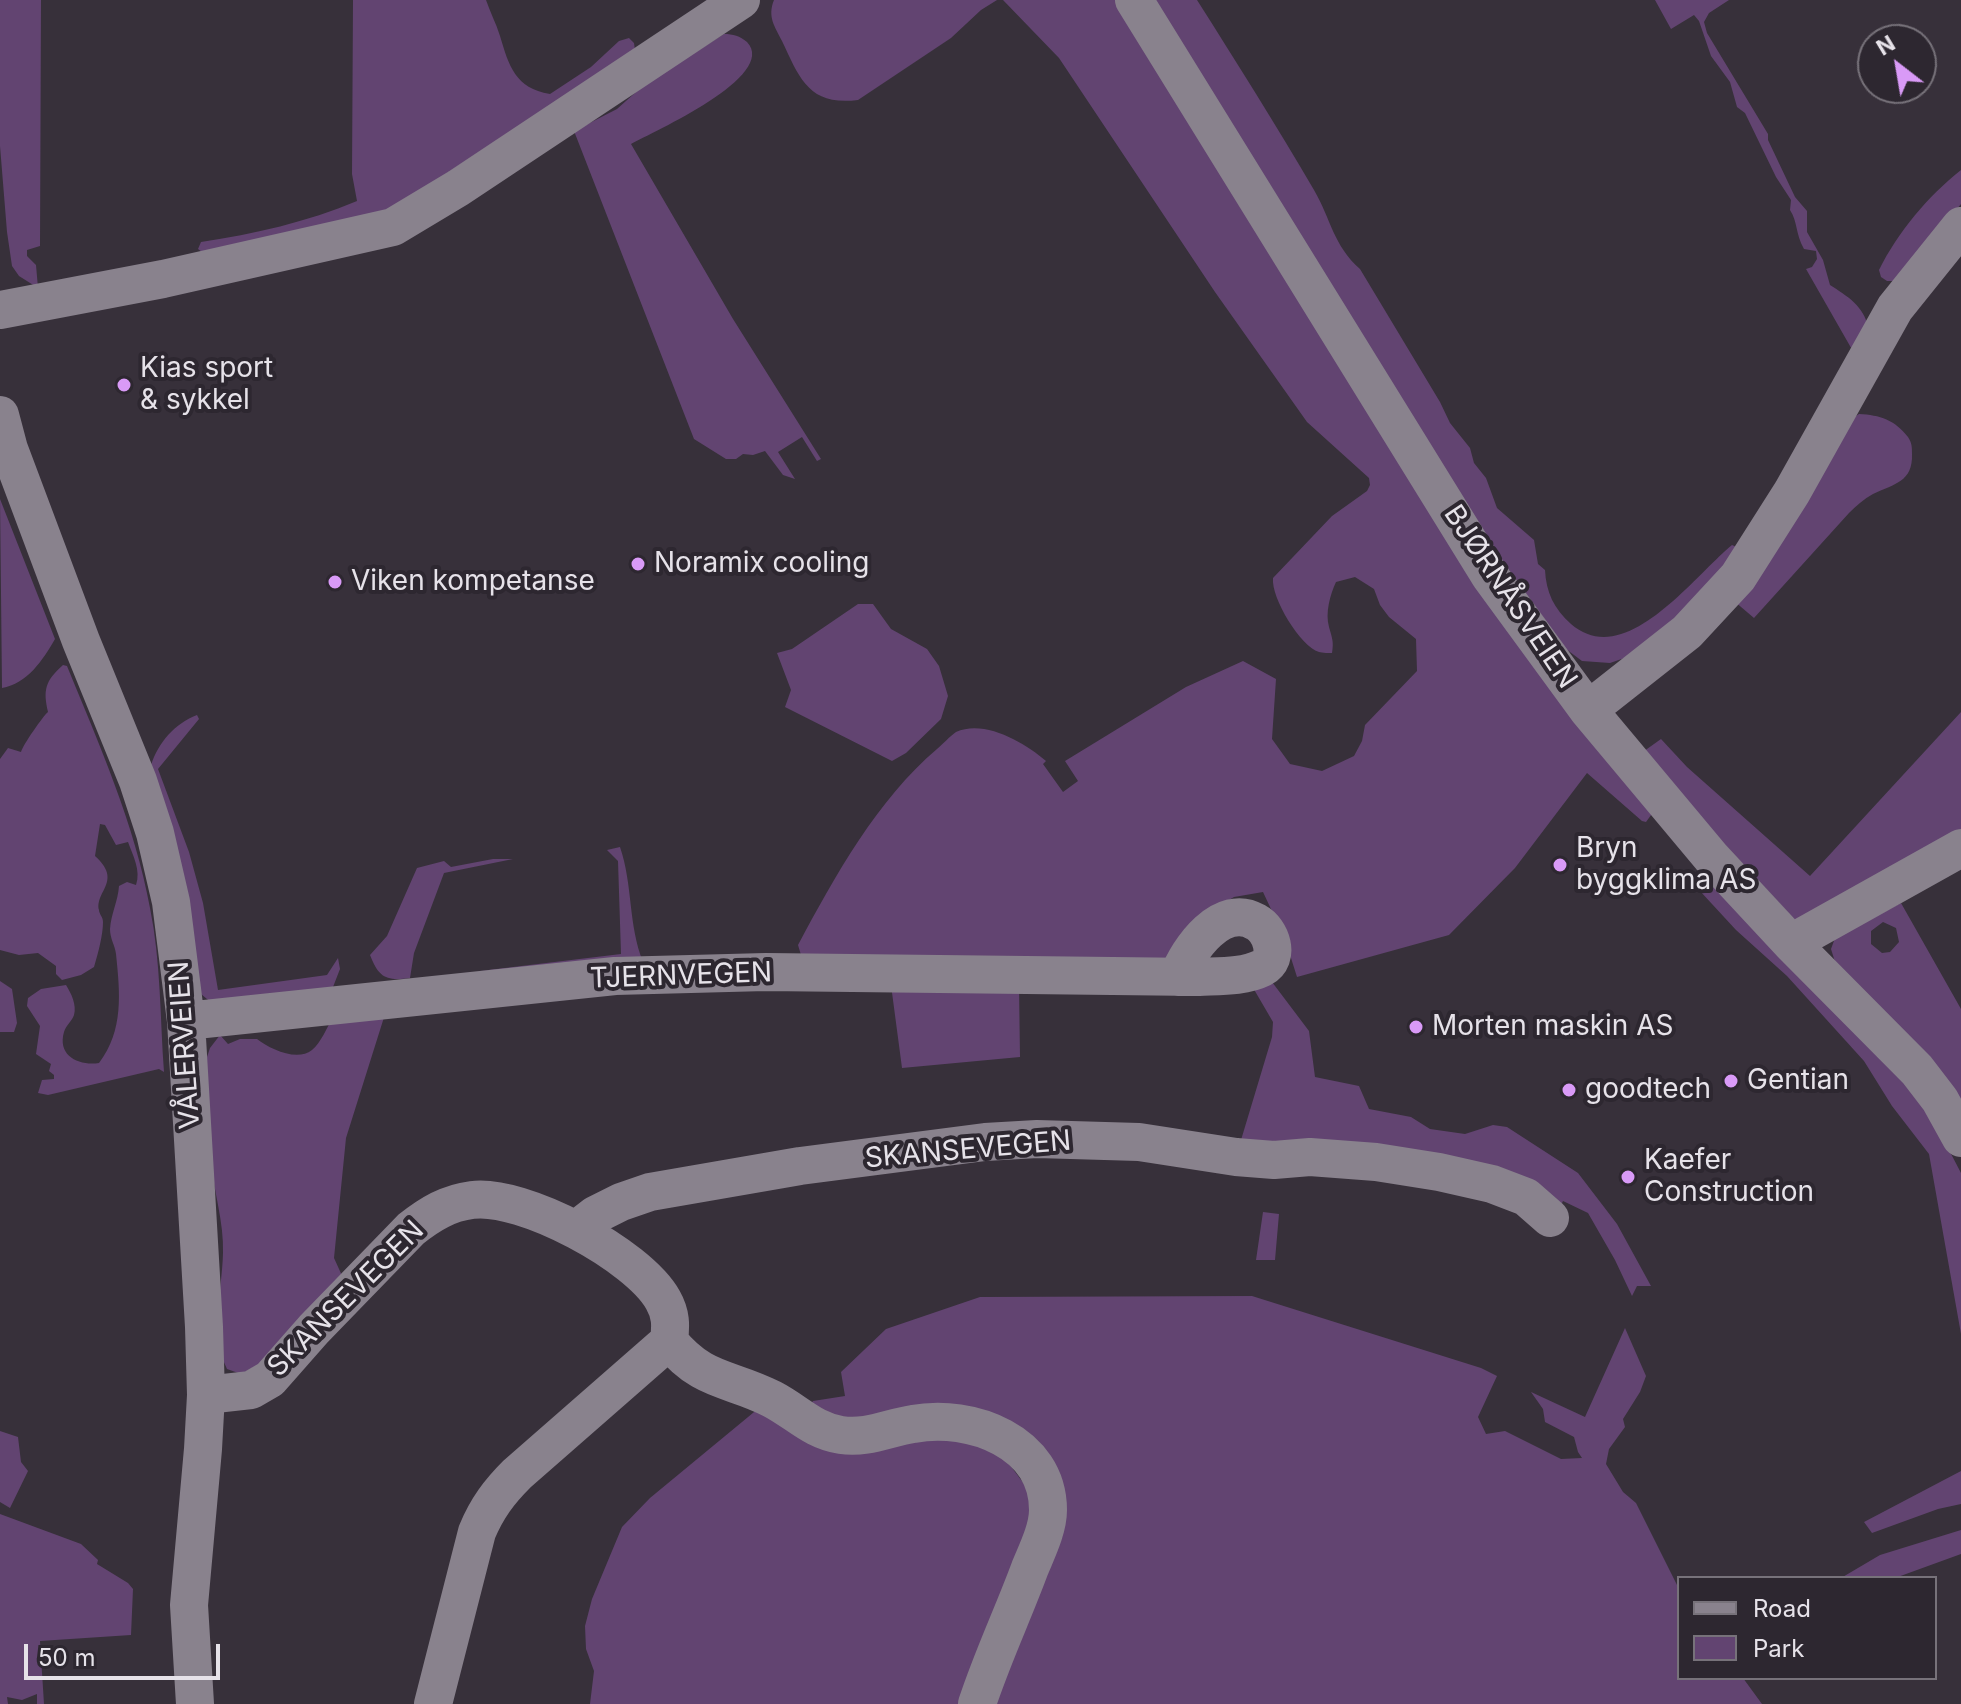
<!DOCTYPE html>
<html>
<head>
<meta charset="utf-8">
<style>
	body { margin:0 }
	#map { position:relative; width:1961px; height:1704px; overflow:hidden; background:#37303a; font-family:Inter,sans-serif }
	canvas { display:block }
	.legend { position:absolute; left:1677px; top:1576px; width:260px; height:104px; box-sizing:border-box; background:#2d2730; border:2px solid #77727a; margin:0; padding:10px 14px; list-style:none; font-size:24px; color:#e6e2e9 }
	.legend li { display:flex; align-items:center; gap:16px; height:40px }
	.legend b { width:40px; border:2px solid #77727a }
	.north { position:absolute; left:1857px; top:24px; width:80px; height:80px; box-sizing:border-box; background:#2d2730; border:2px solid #77727a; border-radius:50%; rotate:329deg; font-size:22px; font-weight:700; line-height:32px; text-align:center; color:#e6e2e9 }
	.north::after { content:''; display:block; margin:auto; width:28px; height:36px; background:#d99af7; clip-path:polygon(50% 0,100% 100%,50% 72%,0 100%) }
	.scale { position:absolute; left:24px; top:1644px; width:196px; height:36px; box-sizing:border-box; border:4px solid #e6e2e9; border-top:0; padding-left:10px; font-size:24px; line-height:28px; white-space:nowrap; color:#e6e2e9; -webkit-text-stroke:6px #2d2730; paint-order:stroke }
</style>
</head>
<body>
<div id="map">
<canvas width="1961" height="1704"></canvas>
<ul class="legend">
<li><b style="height:10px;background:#89828d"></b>Road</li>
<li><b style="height:22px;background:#624471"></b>Park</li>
</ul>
<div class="north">N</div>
<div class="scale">50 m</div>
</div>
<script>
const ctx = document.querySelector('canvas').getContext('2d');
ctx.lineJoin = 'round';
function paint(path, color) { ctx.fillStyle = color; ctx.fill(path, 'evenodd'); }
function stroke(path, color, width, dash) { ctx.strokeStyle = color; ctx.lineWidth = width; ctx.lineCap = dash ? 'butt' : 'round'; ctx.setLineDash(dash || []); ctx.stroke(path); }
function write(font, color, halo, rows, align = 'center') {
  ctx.font = font + ' Inter,sans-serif'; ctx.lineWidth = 8; ctx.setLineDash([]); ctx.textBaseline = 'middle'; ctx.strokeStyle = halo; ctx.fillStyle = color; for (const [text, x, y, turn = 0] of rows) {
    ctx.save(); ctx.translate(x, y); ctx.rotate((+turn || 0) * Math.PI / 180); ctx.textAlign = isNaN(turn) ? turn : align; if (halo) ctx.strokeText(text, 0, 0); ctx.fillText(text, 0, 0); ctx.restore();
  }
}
const green = new Path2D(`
	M0 0H41L40 246 27 250V256L36 265 38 288 19 276 12 266 7 232 0 146Z
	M353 0H486C490 12 496 23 500 36 509 66 515 88 550 94L591 67 619 41 629 38 634 43 635 50 382 216 202 252 198 249 201 242C254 234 307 222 357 201L352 174Z
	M774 0H997L981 10 951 38 858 100C809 106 800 79 782 41 775 27 767 17 774 0Z
	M1003 0H1120L1654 811 1646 822 1642 821 1587 773 1515 868 1449 935 1297 977 1285 939 1263 892 1234 897 1224 903 1169 959 801 955 798 945C835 876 877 800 937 749 943 744 950 736 956 732 985 719 1025 743 1046 761L1043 764 1063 792 1078 781 1065 761 1186 687 1243 661 1276 679 1272 739 1290 764 1322 771 1354 756 1362 741 1365 725 1417 671 1416 639 1389 617 1380 605 1374 589 1355 577 1336 582C1330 595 1325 613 1329 627 1332 638 1334 641 1332 653 1330 653 1322 653 1319 652 1300 646 1271 598 1273 578L1332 516 1367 491 1370 485 1369 478 1307 422 1215 292 1059 58Z
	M1150 0H1197C1237 63 1276 125 1314 190 1331 219 1333 245 1360 269L1440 402 1450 423 1470 448 1474 463 1486 478 1497 508 1534 540 1538 564 1545 570C1546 592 1554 609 1571 624 1625 671 1693 577 1732 545L1739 548 1694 601 1636 654 1610 663 1582 661 1566 649 1499 556Z
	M1655 0H1729L1709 13 1704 22 1707 33 1768 134V140L1795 197 1807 211V232L1823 260 1830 285C1847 296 1864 306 1868 327L1854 353 1806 269 1812 267 1817 259 1816 251 1804 249C1795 233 1798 222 1790 210L1791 200 1776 177 1745 113 1737 107 1730 82 1711 56 1699 21 1694 15 1671 29Z
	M724 34C733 34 740 36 747 42 779 76 653 132 631 144L733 319 821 459 817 461 802 437 778 452 795 479 783 475 765 451 753 455 743 454 736 459H726L694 439 574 131 617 109 645 84Z
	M1961 170V204L1898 281H1887L1881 277 1879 270C1898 232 1928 196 1961 170Z
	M1859 414C1880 415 1895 420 1908 437 1912 443 1912 447 1912 454 1913 482 1894 484 1873 494 1864 499 1856 506 1849 513L1754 618 1734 601 1842 425Z
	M0 499 55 639C43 660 27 684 2 688Z
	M858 604H873L891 629 927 649 939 666 948 696 941 719 906 753 892 761 785 707 791 690 777 653 792 649Z
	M63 665 67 666C99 744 135 825 150 908 161 962 160 1018 164 1072L159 1069 48 1095 38 1093 42 1080 54 1079V1075L49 1071 51 1064 36 1054 40 1026 27 1006 28 998 41 989 66 985C71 993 77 1005 74 1015 72 1021 66 1025 64 1032 57 1056 79 1066 99 1063 124 1030 120 993 116 954 115 945 110 939 110 929 111 914 118 901 119 886L127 882 136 885C141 870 133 856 128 842L116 845 105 825 100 824 95 856C123 881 95 891 99 910 99 914 103 917 103 922 103 935 98 954 94 967L81 975 62 980 56 974V966L38 953 19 955 0 950V759L8 748 21 752C23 745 43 716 48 712 43 690 45 681 63 665Z
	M1961 712V833L1796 921 1640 754 1661 739 1687 767 1810 876Z
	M197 715 199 719 158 769 189 852 203 903 218 990 327 975 338 958 340 969 333 987 213 1004 201 994 151 765C159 742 174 724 197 715Z
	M620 847C633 885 628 924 643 962L480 971 621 954 618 861 607 850Z
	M493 859H513L444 873 414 953 410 978C386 981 379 978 370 955L387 936 417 868 444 861 451 867Z
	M1708 880 1925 1104 1961 1173V1334L1929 1154 1892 1106 1864 1061 1787 976 1736 930 1700 891 1702 884Z
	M1901 903 1961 1009V1117L1836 965 1831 949 1835 938ZM1883 922 1896 928 1899 942 1890 952 1882 953 1871 944V931Z
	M0 981 12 989 17 1023 14 1032H0Z
	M1272 982 1309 1031 1315 1077 1359 1086 1369 1109 1411 1117 1430 1129 1465 1134 1493 1125 1507 1127 1578 1173 1617 1224 1651 1286H1637L1632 1296 1615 1260 1588 1213 1563 1201 1557 1213 1238 1150 1272 1037 1273 1022 1252 986Z
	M1019 984 1020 1057 902 1068 891 985Z
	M386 1011 346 1138 334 1258 344 1280 273 1357 241 1374 227 1369C210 1333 222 1291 223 1253 224 1222 214 1193 211 1162 208 1129 207 1096 205 1063L210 1048 220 1035 228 1044 240 1039H257C270 1049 297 1062 312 1050 321 1043 327 1027 333 1017Z
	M1263 1212 1279 1214 1275 1260H1256Z
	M1252 1296 1481 1368 1497 1376 1478 1417 1486 1434 1505 1431 1561 1459 1582 1458 1578 1452 1574 1437 1545 1422 1543 1409 1531 1392 1585 1417 1625 1328 1646 1376 1640 1392 1623 1419 1625 1427 1609 1449 1606 1464 1623 1492 1636 1503 1679 1589V1678H1743L1762 1704H985L1016 1626 1038 1460 901 1421 803 1415 813 1401 845 1396 841 1372 886 1329 980 1297Z
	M765 1403 813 1433 988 1436 1040 1505 971 1704H590L594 1671 586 1649 585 1626 592 1599 622 1527 650 1498Z
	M0 1431 18 1437 21 1462 28 1471 10 1508 0 1502Z
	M1961 1471V1504L1938 1509 1872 1533 1864 1522Z
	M0 1514 81 1544 98 1560 97 1564 128 1583 133 1589 131 1635 40 1641 44 1704H37V1694L22 1700 7 1697 8 1704H0Z
	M1961 1530V1554L1895 1578H1841L1880 1555Z`);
const minor = new Path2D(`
	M1134 0 1490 576 1588 710 1711 857 1791 943 1917 1070 1940 1100 1961 1138
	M0 310 163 279 393 227 458 188 741 0
	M0 415 9 449 81 641 138 781 155 833 171 902 186 1021 204 1327 206 1395 203 1449 189 1605 195 1704
	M1588 710 1687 632 1738 577 1792 492 1895 308 1961 226
	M1791 943 1961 848
	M186 1021 615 976 766 972 1199 977C1219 976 1244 977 1262 968 1281 958 1271 930 1256 922 1222 902 1188 949 1178 977
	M577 1229 595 1215 621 1202 650 1192 800 1166 985 1142 1037 1139 1139 1142 1236 1157 1274 1160 1310 1157 1376 1162 1439 1172 1492 1184 1526 1197 1550 1218
	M669 1341C703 1383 729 1377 772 1399 797 1412 813 1431 841 1435 867 1439 888 1428 913 1424 971 1413 1048 1442 1048 1510 1048 1529 1037 1551 1030 1568 1013 1614 992 1658 977 1704
	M206 1395 251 1390 270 1379 314 1329 411 1229C430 1214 448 1203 472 1200 522 1193 638 1255 663 1300 671 1314 671 1325 669 1341L517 1474C499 1492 487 1508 477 1532L433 1704`);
const markers = [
	[124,385,8,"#d99af7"],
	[638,564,8,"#d99af7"],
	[335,582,8,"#d99af7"],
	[1560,865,8,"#d99af7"],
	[1416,1027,8,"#d99af7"],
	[1731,1081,8,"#d99af7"],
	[1569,1090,8,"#d99af7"],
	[1628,1177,8,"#d99af7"]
];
const poiNames = [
	["Kias sport",140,369],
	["& sykkel",140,401],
	["Noramix cooling",654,564],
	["Viken kompetanse",351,582],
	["Bryn",1576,849],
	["byggklima AS",1576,881],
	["Morten maskin AS",1432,1027],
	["Gentian",1747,1081],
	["goodtech",1585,1090],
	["Kaefer",1644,1161],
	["Construction",1644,1193]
];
const streetNames = [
	["BJØRNÅSVEIEN",1510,597,56],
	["TJERNVEGEN",681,976,-2],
	["VÅLERVEIEN",185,1045,-94],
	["SKANSEVEGEN",968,1150,-5],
	["SKANSEVEGEN",346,1299,-45]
];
paint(green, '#624471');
stroke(minor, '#89828d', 38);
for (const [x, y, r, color] of markers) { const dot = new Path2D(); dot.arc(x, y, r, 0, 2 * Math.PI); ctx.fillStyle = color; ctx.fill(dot); stroke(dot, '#2d2730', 3); }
write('28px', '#e6e2e9', '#2d2730', poiNames, 'left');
write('28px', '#e6e2e9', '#2d2730', streetNames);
</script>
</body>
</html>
